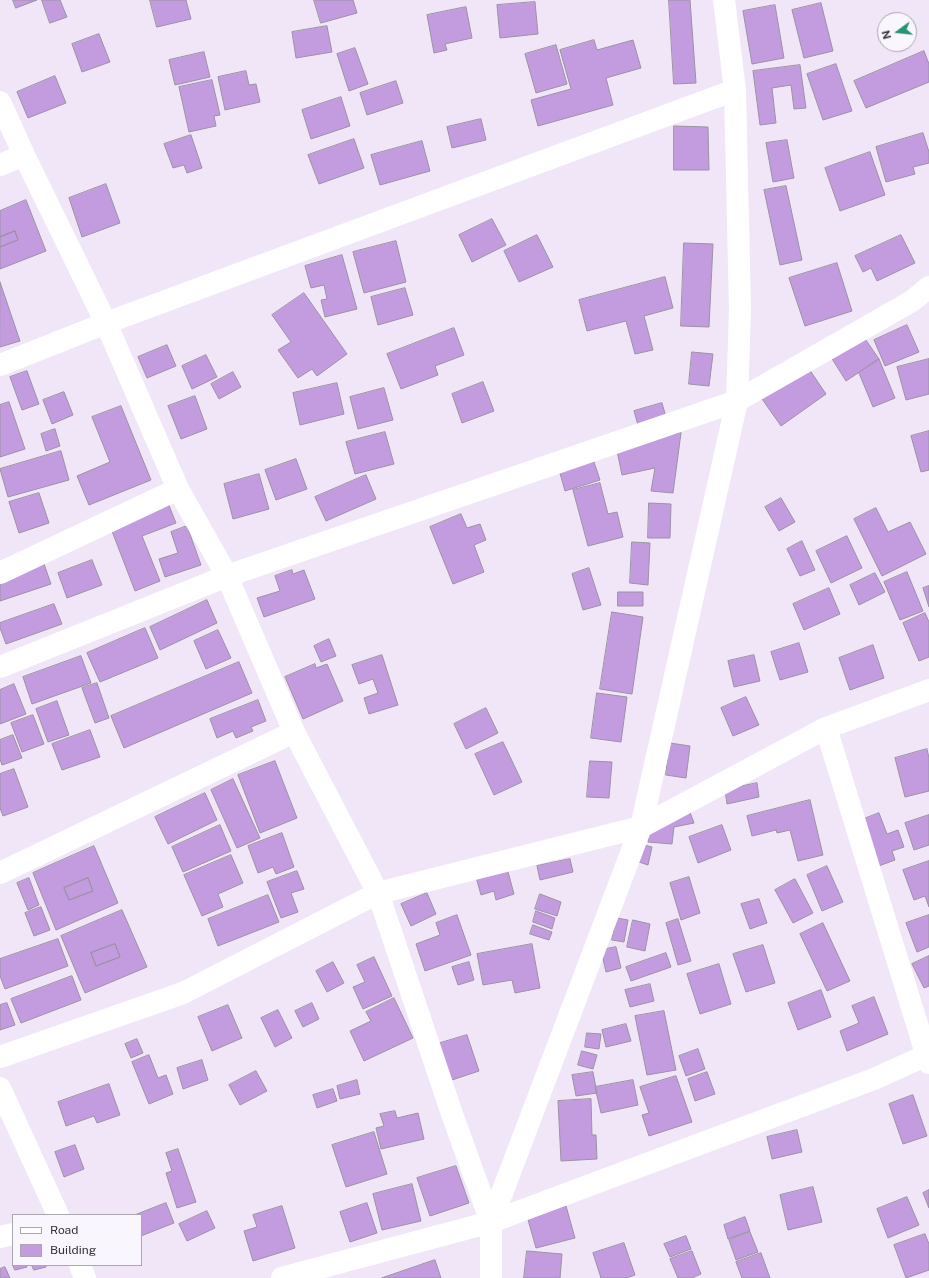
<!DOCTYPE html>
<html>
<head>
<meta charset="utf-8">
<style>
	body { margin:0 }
	#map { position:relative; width:929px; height:1278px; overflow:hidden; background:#f0e6f8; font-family:"Public Sans",sans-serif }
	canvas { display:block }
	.legend { position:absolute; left:12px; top:1214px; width:130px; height:52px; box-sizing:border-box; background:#faf6fd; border:1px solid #aba7ae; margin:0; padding:5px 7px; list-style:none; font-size:12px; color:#343137 }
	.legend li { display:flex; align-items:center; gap:8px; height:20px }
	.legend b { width:20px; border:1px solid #aba7ae }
	.north { position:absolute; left:877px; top:12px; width:40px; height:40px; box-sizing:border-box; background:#faf6fd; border:1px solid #aba7ae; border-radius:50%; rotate:255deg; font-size:11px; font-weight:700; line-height:16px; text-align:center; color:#343137 }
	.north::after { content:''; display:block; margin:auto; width:14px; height:18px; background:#239476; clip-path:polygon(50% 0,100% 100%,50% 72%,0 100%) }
</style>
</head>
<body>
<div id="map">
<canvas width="929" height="1278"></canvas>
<ul class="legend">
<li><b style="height:5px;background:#fff"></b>Road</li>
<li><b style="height:11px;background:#c39ce0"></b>Building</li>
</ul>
<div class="north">N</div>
</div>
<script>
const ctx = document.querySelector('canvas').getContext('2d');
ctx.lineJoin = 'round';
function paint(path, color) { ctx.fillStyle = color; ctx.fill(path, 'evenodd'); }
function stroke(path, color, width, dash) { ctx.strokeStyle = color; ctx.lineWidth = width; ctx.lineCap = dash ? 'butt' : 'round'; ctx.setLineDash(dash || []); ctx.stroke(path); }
const building = new Path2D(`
	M13 0H37L16 8Z
	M42 0H60L67 17 50 23Z
	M150 0H186L191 19 157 27Z
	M314 0H353L357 13 321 23Z
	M669 0H690L696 83 674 84Z
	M535 2 538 34 500 38 497 5Z
	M821 3 833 51 804 58 792 10Z
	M775 5 784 58 752 64 743 11Z
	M466 7 472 38 445 44 447 50 434 53 427 15Z
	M327 26 332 52 296 58 292 32Z
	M99 34 110 62 82 72 72 44Z
	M594 40 597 50 633 40 641 68 606 78 613 105 538 126 531 100 571 89 560 50Z
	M556 45 567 84 536 93 525 54Z
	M355 48 368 84 349 91 337 54Z
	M924 51 929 64V82L866 108 854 81Z
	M204 52 210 77 175 85 169 60Z
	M836 64 852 111 823 120 807 74Z
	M800 65 806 108 794 109 791 85 772 88 776 123 760 125 753 71Z
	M246 71 249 85 256 84 260 102 225 110 218 77Z
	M55 76 66 103 28 118 17 92Z
	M212 80 220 115 214 116 216 126 189 132 179 87Z
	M396 81 403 103 367 115 360 93Z
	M341 97 350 126 311 139 302 110Z
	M481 119 486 140 452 148 447 127Z
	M674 126 708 127 709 170H674Z
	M923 133 929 152V163L913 167 915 174 886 182 876 147Z
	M191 135 202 168 187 173 184 165 173 168 164 144Z
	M354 139 364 168 319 184 308 155Z
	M787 140 794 178 773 182 766 143Z
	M422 141 430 171 380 185 371 155Z
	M870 152 885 195 840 211 825 168Z
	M106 184 120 223 82 237 69 198Z
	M786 186 802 260 780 265 764 190Z
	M26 200 46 251 0 269V246V247L18 240 15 231 0 237V211Z
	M492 219 506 245 472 262 459 235Z
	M15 231 18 240 0 247V237Z
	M537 235 553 267 519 282 504 251Z
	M901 235 915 263 877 281 871 268 863 272 855 256Z
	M396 241 406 282 364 293 353 252Z
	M684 243 713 244 709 327 681 326Z
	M342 255 357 309 325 317 321 300 327 299 324 285 311 288 305 266Z
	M837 263 852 311 805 326 789 278Z
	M665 277 673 308 644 316 653 350 635 354 626 321 587 331 579 300Z
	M0 282 20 341 0 347Z
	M405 288 413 315 378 325 371 297Z
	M304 293 347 354 317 376 312 369 298 378 278 350 291 342 272 315Z
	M907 325 919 352 885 366 874 340Z
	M454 328 464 355 435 366 438 375 401 389 387 354Z
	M861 333 879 359 846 381 829 354Z
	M167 345 176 366 147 378 138 357Z
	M692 352 713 354 709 386 689 384Z
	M206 355 217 377 192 389 182 366Z
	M879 359 895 398 873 407 859 373Z
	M929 359V394L906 400 897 367Z
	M805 363 826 394 781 426 760 396Z
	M27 371 39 404 22 410 10 377Z
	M233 372 241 387 219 399 211 384Z
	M483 382 494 411 462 423 452 394Z
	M337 383 344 414 300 425 293 393Z
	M384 388 393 420 358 429 350 397Z
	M64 392 73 415 52 424 43 400Z
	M195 396 207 429 181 439 168 406Z
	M9 402 25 449 0 457V405Z
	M662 403 668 424 640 432 634 411Z
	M121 406 151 480 89 505 77 476 110 462 92 417Z
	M55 429 60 446 46 451 41 434Z
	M929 431V470L921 472 911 436Z
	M385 432 394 464 355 474 346 442Z
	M681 433 673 493 651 491 655 468 622 475 616 446Z
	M61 451 69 480 8 497 0 469Z
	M296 459 307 489 276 500 265 470Z
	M593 459 600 480 565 491 559 470Z
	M259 474 269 509 233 519 224 484Z
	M366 475 376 499 326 521 315 497Z
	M600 483 608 514 617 512 623 537 588 546 573 490Z
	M39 493 49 523 19 533 9 502Z
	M781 498 795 522 779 531 765 507Z
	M168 503 176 523 142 536 160 581 135 591 110 526Z
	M649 503 671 504 670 538H648Z
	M876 508 888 532 910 522 926 554 882 576 854 519Z
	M461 514 467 528 480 524 486 540 474 545 484 572 453 584 430 527Z
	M187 526 201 565 165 577 159 559 178 553 171 532Z
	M847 536 862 568 831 583 816 551Z
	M802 541 815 570 800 576 787 549Z
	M632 542 650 543 648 585 630 583Z
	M92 560 102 585 67 598 58 573Z
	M43 561 51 584 0 601V574Z
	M589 568 601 605 583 610 572 574Z
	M292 570 293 574 304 570 315 599 264 617 257 598 280 591 275 576Z
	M907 572 923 611 900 620 884 582Z
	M875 573 885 592 859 605 850 585Z
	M929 586V607L923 588Z
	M829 588 840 614 804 630 793 604Z
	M618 592H643V606H618Z
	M207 600 217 623 160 650 150 627Z
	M54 604 62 624 6 644 0 628V623Z
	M612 612 643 617 632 694 600 689Z
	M925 613 929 622V657L919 661 903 623Z
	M145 628 158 658 100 682 87 653Z
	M218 630 231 658 206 669 194 641Z
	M329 639 336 656 321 662 314 646Z
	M799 643 808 672 780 680 771 652Z
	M873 645 884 678 850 690 839 658Z
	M382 655 398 705 369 714 364 698 378 693 373 679 359 684 352 665Z
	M754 655 760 681 734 687 728 661Z
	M81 656 91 683 32 704 23 677Z
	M239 662 252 693 124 748 111 716Z
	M315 664 316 668 327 664 343 701 303 719 285 677Z
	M97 683 109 718 95 723 82 688Z
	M14 684 26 714 0 724V690Z
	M597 693 627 697 621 742 591 738Z
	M746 697 759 725 733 736 721 708Z
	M258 700 266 721 251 727 253 731 236 738 233 731 217 738 210 719Z
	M57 701 69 735 48 742 36 709Z
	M486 708 498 733 466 749 454 724Z
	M33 715 44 744 22 752 11 723Z
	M90 730 100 757 62 770 52 744Z
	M13 735 22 758 2 765 0 759V740Z
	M503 742 522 782 494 795 475 754Z
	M670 743 690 746 686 778 666 775Z
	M927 749 929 758V791L905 797 895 758Z
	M275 761 297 818 260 833 238 775Z
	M590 761 612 762 609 798 587 797Z
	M14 769 28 807 3 816 0 808V774Z
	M233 779 260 838 237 848 211 790Z
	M757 783 759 797 727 804 725 790Z
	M205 793 217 820 168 844 155 817Z
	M810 800 823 855 798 861 790 830 777 833 776 830 752 836 747 816Z
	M687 804 694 823 674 827 672 844 648 842V814Z
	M879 813 887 834 898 830 904 847 892 851 895 860 876 867 859 821Z
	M929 815V845L914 850 905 823Z
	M220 825 231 851 183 872 172 847Z
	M722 825 731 850 698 863 689 837Z
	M282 833 294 867 276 874 273 867 258 873 248 846Z
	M640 844 652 847 648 865 636 861Z
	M94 846 118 903 56 930 33 873ZM88 878 93 891 69 900 64 888Z
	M231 855 243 883 218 894 223 907 202 916 184 875Z
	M570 859 573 872 540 880 537 866Z
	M929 861V907L925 896 914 900 903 870Z
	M827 866 843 902 822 911 807 875Z
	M507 868 514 894 496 900 494 891 481 895 476 877Z
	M297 871 304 889 291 893 298 912 281 918 267 882Z
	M689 877 700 913 681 920 670 883Z
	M29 878 39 905 28 910 17 883Z
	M88 878 93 891 69 900 64 888Z
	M795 879 813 913 793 923 775 890Z
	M427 893 436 914 411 926 401 904Z
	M540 894 561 902 557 916 535 909Z
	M268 895 279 922 218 946 208 919Z
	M759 899 767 923 750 929 741 904Z
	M41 907 50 930 34 936 25 913Z
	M122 910 147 967 85 993 61 936ZM115 944 120 957 96 966 91 953Z
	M536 911 555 918 552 929 533 922Z
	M457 915 471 955 425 971 416 944 440 935 436 923Z
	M929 915V947L917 952 906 923Z
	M617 918 628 920 624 942 612 940Z
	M678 919 691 961 678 965 666 923Z
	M633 920 650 924 645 951 627 947Z
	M823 923 850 981 827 991 800 934Z
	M533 925 552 932 549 940 530 934Z
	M58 939 68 966 5 989 0 976V959Z
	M115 944 120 957 96 966 91 953Z
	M532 944 540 988 515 993 512 980 483 985 477 954Z
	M763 945 775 983 746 992 733 954Z
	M616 947 621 968 606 972 601 950Z
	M666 953 671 967 631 981 626 967Z
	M929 956V986L924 988 912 964Z
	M374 957 392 996 363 1009 353 987 365 982 357 965Z
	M333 962 344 983 327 992 316 971Z
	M469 962 474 980 458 985 452 967Z
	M719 964 731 1004 700 1014 687 974Z
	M72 976 81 1000 21 1023 11 999Z
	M650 984 654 1001 630 1007 625 990Z
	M821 990 831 1017 798 1030 788 1003Z
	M874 997 888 1034 847 1051 840 1031 859 1023 852 1006Z
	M394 998 413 1038 364 1061 350 1031 371 1021 366 1012Z
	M7 1003 15 1025 0 1030V1005Z
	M312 1003 319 1019 303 1027 295 1011Z
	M228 1005 242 1038 212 1051 198 1017Z
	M278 1010 292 1038 275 1047 261 1018Z
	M664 1011 676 1070 647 1075 635 1016Z
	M626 1024 631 1041 606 1047 602 1030Z
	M587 1033 601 1034 599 1049 585 1047Z
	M467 1035 479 1071 449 1081 437 1044Z
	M137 1039 143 1053 131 1058 125 1044Z
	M698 1049 705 1069 686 1076 679 1056Z
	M582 1051 597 1055 593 1069 578 1065Z
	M149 1055 158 1078 166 1075 173 1094 149 1104 132 1062Z
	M202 1060 208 1080 183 1089 177 1068Z
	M256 1071 267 1091 240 1105 229 1085Z
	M593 1072 597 1093 576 1096 572 1075Z
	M707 1072 715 1094 695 1101 688 1079Z
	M676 1076 692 1122 649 1136 642 1115 649 1113 640 1087Z
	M357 1080 360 1094 340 1099 337 1086Z
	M633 1080 638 1105 601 1113 595 1087Z
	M109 1084 120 1115 97 1123 94 1116 66 1126 58 1102Z
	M333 1089 337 1101 317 1108 313 1095Z
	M913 1095 927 1136 903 1144 889 1104Z
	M591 1099 592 1135H596L597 1159 561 1161 558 1101Z
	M395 1111 397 1118 418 1113 424 1139 381 1149 376 1128 384 1126 380 1114Z
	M797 1130 802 1152 772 1159 767 1137Z
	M374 1132 387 1174 346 1187 332 1145Z
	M75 1145 84 1169 64 1177 55 1152Z
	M178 1149 196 1202 177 1208 166 1173 172 1171 166 1153Z
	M456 1166 469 1203 430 1216 417 1178Z
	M412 1184 421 1221 382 1230 373 1194Z
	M813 1187 822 1222 788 1230 780 1195Z
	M929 1190V1208L923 1193Z
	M907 1197 919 1225 888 1238 877 1209Z
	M166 1203 174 1223 141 1236V1215H135Z
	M367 1203 377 1233 350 1242 340 1212Z
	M282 1206 295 1248 253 1261 244 1231 257 1227 253 1215Z
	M566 1206 575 1238 536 1248 527 1216Z
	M207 1211 215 1228 187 1241 179 1224Z
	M745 1217 750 1231 728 1239 724 1225Z
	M750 1232 758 1252 736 1260 729 1240Z
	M925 1234 929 1244V1270L906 1278 894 1245Z
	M686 1236 691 1249 670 1257 664 1244Z
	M624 1243 635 1275 626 1278H601L593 1253Z
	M527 1251 562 1254 560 1278H524Z
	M692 1251 701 1274 692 1278H678L670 1259Z
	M761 1253 770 1278H742L736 1262Z
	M435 1260 441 1278H382Z
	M13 1265H26L27 1267 15 1270Z
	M32 1265H46V1267L34 1270Z
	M5 1267 10 1278H0V1269Z`);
const minor = new Path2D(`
	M0 102 24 155 106 323 178 489 227 576 294 732 378 893 452 1114 491 1222
	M0 165 24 155
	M0 365 106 323 735 90
	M0 573 178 489
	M0 667 227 576 737 401 912 301 929 287
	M826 728 929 1063
	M0 873 294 732
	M0 1057 183 993 378 893 641 827 826 728 929 690
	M0 1088 58 1215
	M0 1237 13 1234
	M80 1265 85 1278
	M282 1278 491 1222 874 1079 929 1054
	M491 1278V1222L641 827 737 401 740 310 735 90 724 0`);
paint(building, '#c39ce0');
stroke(building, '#9b92a2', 1);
stroke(minor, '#fff', 22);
</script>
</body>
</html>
